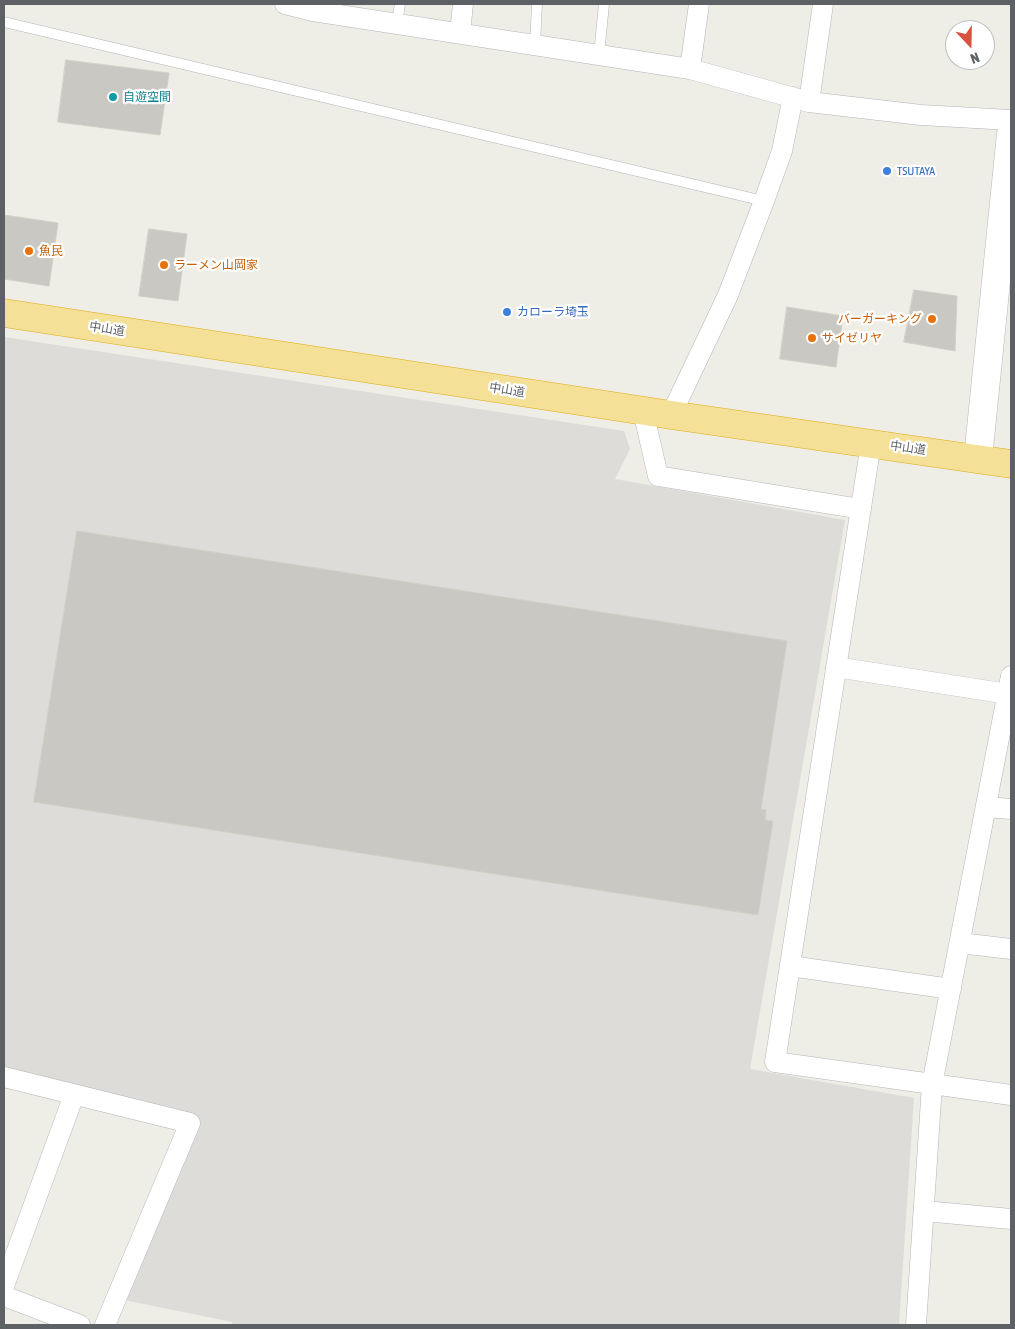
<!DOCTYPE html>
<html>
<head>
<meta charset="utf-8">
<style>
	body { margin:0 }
	#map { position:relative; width:1015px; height:1329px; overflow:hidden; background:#eeede6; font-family:"Asap Condensed",sans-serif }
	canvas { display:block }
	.frame { position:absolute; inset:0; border:5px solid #5d6065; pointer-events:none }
	.north { position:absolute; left:945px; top:20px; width:50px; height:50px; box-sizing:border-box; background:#fff; border:1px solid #bebfc1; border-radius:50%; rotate:159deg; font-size:14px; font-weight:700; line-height:20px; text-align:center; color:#5d6065 }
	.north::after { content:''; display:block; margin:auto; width:18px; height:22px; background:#db523f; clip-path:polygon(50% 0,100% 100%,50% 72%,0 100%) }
</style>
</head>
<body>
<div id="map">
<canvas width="1015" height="1329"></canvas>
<div class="frame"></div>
<div class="north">N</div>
</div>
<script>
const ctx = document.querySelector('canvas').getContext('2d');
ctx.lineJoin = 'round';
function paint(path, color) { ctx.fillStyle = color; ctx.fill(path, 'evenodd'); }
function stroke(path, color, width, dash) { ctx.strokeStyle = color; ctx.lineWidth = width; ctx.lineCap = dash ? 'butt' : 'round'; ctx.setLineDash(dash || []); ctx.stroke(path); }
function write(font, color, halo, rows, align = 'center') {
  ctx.font = font + ' "Asap Condensed","Noto Sans JP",sans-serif'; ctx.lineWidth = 4.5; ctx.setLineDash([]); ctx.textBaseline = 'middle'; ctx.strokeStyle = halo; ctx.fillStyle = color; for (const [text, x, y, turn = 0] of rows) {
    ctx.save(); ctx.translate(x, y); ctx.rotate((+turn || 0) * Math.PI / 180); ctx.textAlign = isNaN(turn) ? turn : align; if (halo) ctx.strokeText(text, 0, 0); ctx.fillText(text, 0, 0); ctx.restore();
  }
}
const industrial = new Path2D(`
	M4 337 624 431 630 449 615 479 845 520 750 1069 914 1098 899 1325H232V1322L114 1298 191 1119 4 1070Z`);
const building = new Path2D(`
	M66 60 169 73 160 135 58 122Z
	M4 215 58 223 49 286 4 279Z
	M149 229 187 234 178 301 139 296Z
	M914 290 957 296 955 351 904 342Z
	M787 307 843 316 836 367 780 359Z
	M77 531 787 641 761 809 766 810 765 820 773 821 758 915 34 802Z`);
const lane = new Path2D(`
	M4 22 764 201
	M397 23 400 4
	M535 45 537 4
	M599 55 604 4`);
const street = new Path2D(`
	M285 4 313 11 690 69 809 102 921 115 1011 120
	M460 33 463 4
	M690 69 699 4
	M809 102 823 4
	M643 411 658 476 861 509
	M671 415 728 295 764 201 782 151 793 97
	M871 443 775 1062 1011 1095
	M836 667 1008 694
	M986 807 1011 809
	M960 943 1011 949
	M790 966 951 989
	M4 1077 190 1123 105 1325
	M924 1211 1011 1219
	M4 1286 74 1095
	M4 1296 80 1325
	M916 1325 932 1085 1011 676`);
const secondary = new Path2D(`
	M978 458 1011 134`);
const highway = new Path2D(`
	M4 313 671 415 1011 464`);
const markers = [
	[113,97,5,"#0f9aa8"],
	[887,171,5,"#3f7fe0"],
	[29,251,5,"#e8710a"],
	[164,265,5,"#e8710a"],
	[507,312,5,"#3f7fe0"],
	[932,319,5,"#e8710a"],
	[812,338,5,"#e8710a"]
];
const cultureNames = [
	["自遊空間",123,97]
];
const shopNames = [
	["TSUTAYA",897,171],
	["カローラ埼玉",517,312]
];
const foodNames = [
	["魚民",39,251],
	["ラーメン山岡家",174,265],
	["バーガーキング",922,319,"right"],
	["サイゼリヤ",822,338]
];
const streetNames = [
	["中山道",107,329,9],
	["中山道",507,390,9],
	["中山道",908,448,8]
];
paint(industrial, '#dddcd8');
paint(building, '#cac8c2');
stroke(building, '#d3cfc4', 1);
stroke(lane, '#b3b5b9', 11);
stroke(street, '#b3b5b9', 21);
stroke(secondary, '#b4b7bc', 29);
stroke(highway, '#e1aa13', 29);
stroke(lane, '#fff', 10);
stroke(street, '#fff', 20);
stroke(secondary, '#fff', 28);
stroke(highway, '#f4e197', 28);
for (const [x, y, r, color] of markers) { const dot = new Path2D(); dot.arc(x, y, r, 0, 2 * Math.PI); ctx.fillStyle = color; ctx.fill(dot); stroke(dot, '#fff', 2); }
write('12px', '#0d838f', '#fff', cultureNames, 'left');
write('12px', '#366cbe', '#fff', shopNames, 'left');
write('12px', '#c56008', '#fff', foodNames, 'left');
write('12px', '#5d6065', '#fff', streetNames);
</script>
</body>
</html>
